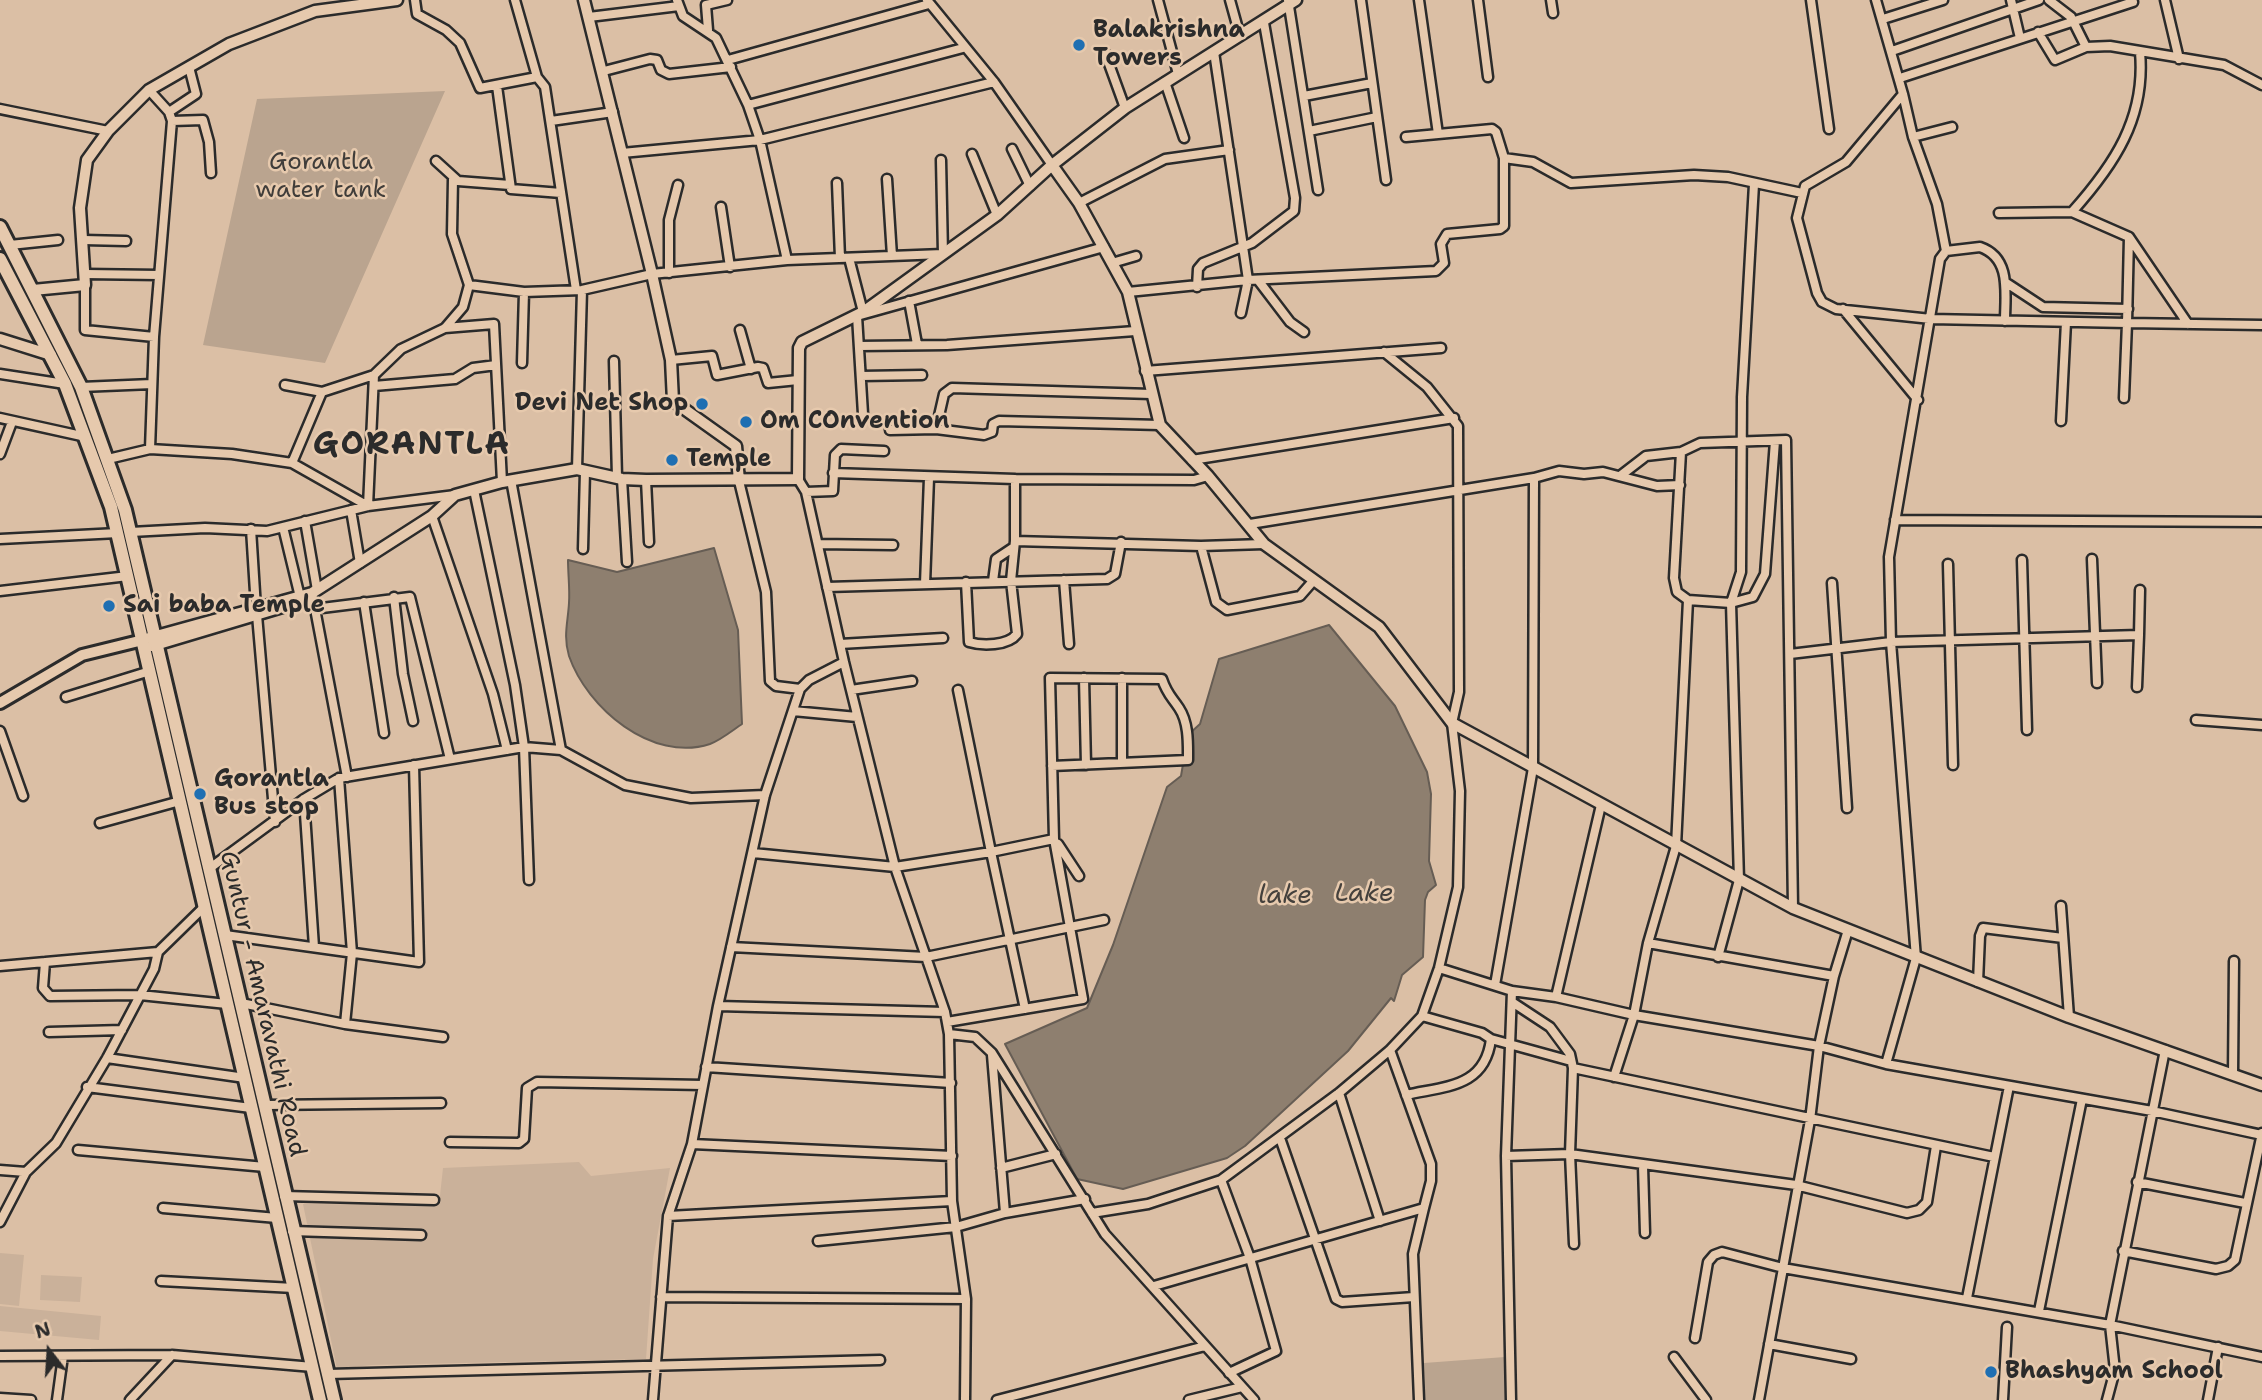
<!DOCTYPE html>
<html>
<head>
<meta charset="utf-8">
<style>
	body { margin:0 }
	#map { position:relative; width:2262px; height:1400px; overflow:hidden; background:#dbbfa5; font-family:"Shantell Sans",sans-serif }
	canvas { display:block }
	.north { position:absolute; left:14px; top:1316px; width:70px; height:70px; -webkit-text-stroke:5px #e6c9ad; paint-order:stroke; rotate:343deg; font-size:19px; font-weight:700; line-height:28px; text-align:center; color:#2b2b2b }
	.north::after { content:''; display:block; margin:auto; width:24px; height:32px; background:#2b2b2b; clip-path:polygon(50% 0,100% 100%,50% 72%,0 100%) }
</style>
</head>
<body>
<div id="map">
<canvas width="2262" height="1400"></canvas>
<div class="north">N</div>
</div>
<script>
const ctx = document.querySelector('canvas').getContext('2d');
ctx.lineJoin = 'round';
function paint(path, color) { ctx.fillStyle = color; ctx.fill(path, 'evenodd'); }
function stroke(path, color, width, dash) { ctx.strokeStyle = color; ctx.lineWidth = width; ctx.lineCap = dash ? 'butt' : 'round'; ctx.setLineDash(dash || []); ctx.stroke(path); }
function write(font, color, halo, rows, align = 'center') {
  ctx.font = font + ' "Shantell Sans",sans-serif'; ctx.lineWidth = 5; ctx.setLineDash([]); ctx.textBaseline = 'middle'; ctx.strokeStyle = halo; ctx.fillStyle = color; for (const [text, x, y, turn = 0] of rows) {
    ctx.save(); ctx.translate(x, y); ctx.rotate((+turn || 0) * Math.PI / 180); ctx.textAlign = isNaN(turn) ? turn : align; if (halo) ctx.strokeText(text, 0, 0); ctx.fillText(text, 0, 0); ctx.restore();
  }
}
const built = new Path2D(`
	M579 1162 591 1176 670 1168 653 1259 646 1359 371 1365 337 1369 303 1204 439 1205 443 1168Z
	M0 1253 24 1255 19 1306 0 1304Z
	M41 1275 82 1277 80 1302 40 1300Z
	M0 1306 101 1316 99 1340 0 1331Z`);
const green = new Path2D(`
	M445 91 325 363 203 345 257 99Z
	M1505 1357V1400H1425L1424 1363Z`);
const water = new Path2D(`
	M714 548 738 630 742 724C733 730 721 740 710 744 652 763 587 708 569 656 563 636 568 622 569 603 570 589 568 574 568 560L617 572Z
	M1329 625 1395 706 1427 772 1431 794 1429 861 1436 885 1428 892 1425 900 1423 957 1402 975 1394 1001 1391 998 1348 1051 1245 1146 1227 1158 1123 1189 1077 1179 1005 1044 1087 1008 1113 945 1167 787 1181 776 1188 735 1200 724 1219 659Z`);
const minor = new Path2D(`
	M415 0 417 14 446 30 460 43 480 88 537 77
	M515 0 537 77 545 87 576 290
	M677 0 683 16 716 38 748 105 760 140 787 260
	M927 0 994 82 1052 165
	M1158 0 1178 74
	M1230 0 1240 36
	M1288 0 1318 190
	M1361 0 1386 180
	M1419 0 1438 134
	M1478 0 1488 77
	M1551 0 1553 13
	M1811 0 1829 129
	M1876 0 1903 94 1846 162 1805 186 1797 218 1817 293 1822 302 1836 309 1931 319 2127 323 2129 237 2072 212 1999 213
	M2011 0 2020 38
	M2049 0 2071 17 2086 47 2110 46 2224 65 2262 85
	M2165 0 2179 59
	M589 17 679 6
	M1883 19 1943 0
	M708 30 706 5 727 0
	M2038 32 2055 60 2086 47
	M1892 51 2039 0
	M1214 52 1248 280 1241 313
	M1105 53 1125 108
	M728 60 929 4
	M604 71 650 59 657 60 661 70 669 74 731 67
	M1900 78 2133 2
	M1165 82 1184 138
	M497 86 511 189 561 193
	M149 90 169 112 172 121 154 337 150 449
	M1903 94 1913 137 1952 127
	M1304 96 1372 83
	M748 105 963 48
	M0 109 108 131
	M169 112 196 94 189 67
	M172 121 203 120 209 142 211 173
	M551 121 613 112
	M1309 131 1377 117
	M1913 137 1937 204 1946 251
	M1012 149 1030 186
	M622 153 760 140 994 82
	M972 154 997 215
	M1504 158 1533 162 1571 183 1694 175 1728 177 1802 193
	M436 161 458 181 510 185
	M453 179 452 234 469 285
	M887 179 892 256
	M837 183 840 258
	M1754 184 1742 397 1741 572 1731 603 1753 597 1765 574 1775 441
	M1079 203 1165 159 1229 150
	M721 207 730 267
	M2072 212C2114 165 2146 118 2140 52
	M2129 237 2188 324
	M84 240 126 241
	M10 245 58 240
	M849 258 863 312
	M1112 263 1136 256
	M669 273V220L678 185
	M85 274 159 275
	M1258 280 1290 322 1304 332
	M2005 282 2043 307 2128 309
	M85 285V330L154 337
	M1197 287 1198 269 1203 263 1252 243 1294 211 1295 198 1264 23
	M1128 292 1248 280 1436 271 1444 263 1441 244 1447 234 1500 229 1504 226V158L1496 132 1492 129 1406 137
	M909 301 917 344
	M1843 309 1918 400
	M445 328 494 324 502 482
	M740 330 751 369
	M859 346 947 345 1135 331
	M671 360 712 356 717 375 758 367 763 368 768 383 798 380
	M614 361 617 477
	M522 363 524 292
	M1145 371 1441 348
	M0 374 65 384
	M861 376 922 375
	M285 385 322 392
	M374 386 455 379 473 368 496 365
	M81 387 152 384
	M2124 398 2127 323 2262 325
	M863 414 857 316 1104 247
	M0 418 86 437
	M2061 421 2066 322
	M936 429 944 394 952 388 1151 394
	M890 430 936 429 984 435 992 432 993 424 999 421 1160 425
	M1681 452 1674 578 1677 592 1688 600 1731 603 1739 880 1718 957
	M0 454 12 422
	M108 459 150 449 232 454 292 463 368 506 374 375
	M1192 460 1454 418
	M292 463 322 392 374 375 401 349 445 328 463 307 469 285 524 292 582 290 652 274 787 260 943 254 941 160
	M577 469 582 290
	M833 473 1015 479
	M1208 476 1194 480 1015 479V541L1201 546 1264 544
	M1620 476 1646 456 1681 452 1700 443 1786 440 1793 908
	M1534 478 1559 471 1584 474 1603 472 1657 486 1680 485
	M622 479 627 562
	M798 479 806 492 844 662 895 867 945 1012 949 1034 952 1201 966 1299 965 1400
	M511 480 561 750
	M646 480 649 542
	M739 481 766 592 770 681 776 686 800 689
	M474 490 515 685 524 747 529 880
	M806 492 833 491 835 455 841 449 884 451
	M351 510 360 563
	M432 516 493 694 507 750
	M1895 520 2262 522
	M305 521 317 590
	M1250 524 1534 478 1533 768 1495 985
	M283 527 300 597
	M251 529 256 608
	M131 532 205 528 267 531 368 506 455 495
	M0 539 118 533
	M818 544 893 545
	M1201 546 1216 602 1227 610 1300 596 1314 580
	M583 549 585 471
	M2092 559 2097 683
	M2022 560 2027 730
	M1948 564 1953 765
	M1064 580 1069 644
	M993 581 996 559 1014 547
	M966 582 969 642C982 646 1008 646 1017 634L1011 581 1015 541
	M1832 583 1847 808
	M925 584 929 478
	M827 587 1107 579 1115 574 1121 542
	M0 591 128 576
	M312 593 347 777
	M394 597 403 674 413 721
	M364 602 384 733
	M314 609 410 597 450 759
	M257 615 275 822
	M840 644 943 638
	M1790 654 1891 642 2139 635 2140 590
	M1084 678 1086 765
	M2137 687 2139 635
	M851 690 912 681
	M66 697 150 671
	M793 711 857 717
	M2196 720 2262 725
	M0 731 23 796
	M1122 763V678
	M339 778 352 953 345 1024
	M304 799 314 947
	M100 823 180 801
	M1058 844 1079 876
	M753 853 895 867 991 852 958 690
	M210 868 304 799 339 778 524 747 561 750 625 785 691 798 765 795
	M2061 906 2069 1017
	M225 935 419 962 414 765
	M1648 943 1834 976
	M731 947 926 957 1104 920
	M45 962 43 988 50 996 140 995 227 1004
	M0 966 158 952 203 908
	M1439 968 1512 991
	M1978 982 1980 936 1983 928 2063 938
	M1556 997 1634 1015 1648 943 1676 846 1688 600
	M1512 1002 1550 1027 1570 1054 1573 1068 1570 1154 1574 1244
	M241 1003 345 1024 443 1037
	M718 1006 945 1012
	M1025 1009 991 852 1054 839
	M947 1022 1083 999 1054 839 1050 678 1162 679C1167 694 1171 696 1179 708 1189 723 1188 744 1188 760L1052 766
	M49 1032 122 1030
	M949 1034 975 1037 992 1053 1105 1234 1254 1400
	M1491 1039 1571 1061
	M992 1055 1005 1213
	M107 1058 245 1078
	M1886 1064 1916 958 1891 642 1889 557 1940 259 1946 251 1980 247C2012 258 2005 294 2005 321
	M706 1067 951 1083
	M1573 1068 1994 1157
	M2233 1075 2234 961
	M1614 1077 1634 1015 1819 1046 1886 1064 2152 1111 2262 1135
	M87 1087 251 1108
	M1339 1093 1380 1221
	M1406 1095C1445 1086 1485 1088 1491 1039L1482 1033 1422 1016
	M266 1105 441 1103
	M1280 1138 1336 1299 1342 1302 1414 1297
	M450 1142 519 1143 524 1139 527 1088 537 1082 703 1085
	M692 1144 952 1156
	M78 1150 265 1167
	M1506 1156 1570 1154 1796 1185 1907 1213 1919 1210 1927 1202 1936 1146
	M1643 1166 1645 1233
	M1001 1168 1056 1154
	M0 1170 26 1172 56 1143 107 1058 154 969 158 952
	M1221 1180 1250 1258 1276 1351 1229 1373
	M2137 1182 2245 1203
	M284 1196 434 1200
	M163 1208 277 1218
	M1092 1213 1148 1204 1221 1180 1339 1093 1390 1050 1422 1016 1439 968 1458 887 1460 791 1452 723 1459 692 1458 426 1427 387 1384 352
	M668 1216 952 1201
	M0 1222 26 1172
	M292 1231 421 1235
	M818 1241 956 1227 1005 1213 1085 1199
	M2123 1251 2216 1269 2228 1266 2235 1260 2262 1133
	M161 1281 294 1288
	M1154 1286 1424 1208 1431 1181V1164L1390 1050
	M661 1297 966 1299
	M1967 1298 2009 1086
	M2039 1311 2082 1099
	M1695 1338 1708 1262 1714 1255 1722 1252 1783 1268 2110 1325 2165 1050
	M1769 1344 1851 1359
	M0 1356 172 1355 313 1367
	M1674 1357 1706 1400
	M328 1374 880 1360
	M0 1398 31 1400
	M57 1400 63 1356
	M130 1400 172 1355
	M653 1400 668 1216 692 1144 718 1006 765 795 800 689 809 680 844 662
	M997 1400 1205 1346
	M1189 1400 1242 1387
	M1419 1400 1413 1254 1424 1208
	M1511 1400 1506 1156 1512 991 1556 997 1601 805
	M1759 1400 1810 1120 1819 1046 1834 976 1848 930
	M2003 1400 2007 1327
	M2107 1400 2115 1370 2110 1325 2262 1357
	M2208 1400 2218 1347`);
const tertiary = new Path2D(`
	M584 0 652 274 671 360 673 401 736 446 739 481
	M1052 165 1079 203 1128 292 1160 425 1208 476 1264 544 1379 627 1452 723 1793 908 2069 1017 2262 1085
	M33 290 85 285 80 208 87 160 108 131 149 90 229 44 315 11 397 0
	M0 339 51 355
	M149 638 312 593 432 516 455 495 502 482 577 469 622 479 646 480 798 479 799 348 802 342 863 312 997 215 1052 165 1125 108 1296 0
	M152 646 289 605 294 599`);
const secondary = new Path2D(`
	M0 703 82 655 143 640`);
const primary = new Path2D(`
	M0 227 81 387 125 510 334 1400
	M0 259 65 384 111 507 320 1400`);
const markers = [
	[1079,45,7,"#1f6fb2"],
	[702,404,7,"#1f6fb2"],
	[746,422,7,"#1f6fb2"],
	[672,460,7,"#1f6fb2"],
	[109,606,7,"#1f6fb2"],
	[200,794,7,"#1f6fb2"],
	[1991,1372,7,"#1f6fb2"]
];
const poiNames = [
	["Balakrishna",1093,31],
	["Towers",1093,59],
	["Devi Net Shop",688,404,"right"],
	["Om COnvention",760,422],
	["Temple",686,460],
	["Sai baba Temple",123,606],
	["Gorantla",214,780],
	["Bus stop",214,808],
	["Bhashyam School",2005,1372]
];
const parkNames = [
	["Gorantla",321,163],
	["water tank",321,191]
];
const streetNames = [
	["Guntur - Amaravathi Road",262,1004,77]
];
const waterNames = [
	["Lake",1364,894],
	["lake",1285,896]
];
const districtNames = [
	["GORANTLA",412,446]
];
paint(built, '#cab19a');
paint(green, '#baa48f');
paint(water, '#8e7f6f');
stroke(water, '#665d54', 2);
stroke(minor, '#2b2b2b', 13);
stroke(tertiary, '#2b2b2b', 15);
stroke(secondary, '#2b2b2b', 16);
stroke(primary, '#2b2b2b', 18);
stroke(minor, '#e6c9ad', 8);
stroke(tertiary, '#e6c9ad', 10);
stroke(secondary, '#e6c9ad', 10);
stroke(primary, '#e6c9ad', 12);
for (const [x, y, r, color] of markers) { const dot = new Path2D(); dot.arc(x, y, r, 0, 2 * Math.PI); ctx.fillStyle = color; ctx.fill(dot); stroke(dot, '#e6c9ad', 2.5); }
write('bold 24px', '#2b2b2b', '#e6c9ad', poiNames, 'left');
write('24px', '#403d3a', '#e6c9ad', parkNames);
write('24px', '#2b2b2b', '#e6c9ad', streetNames);
write('italic 26px', '#44403c', '#e6c9ad', waterNames);
ctx.letterSpacing = '2px';
write('bold 32px', '#2b2b2b', '#e6c9ad', districtNames);
ctx.letterSpacing = '0px';
</script>
</body>
</html>
